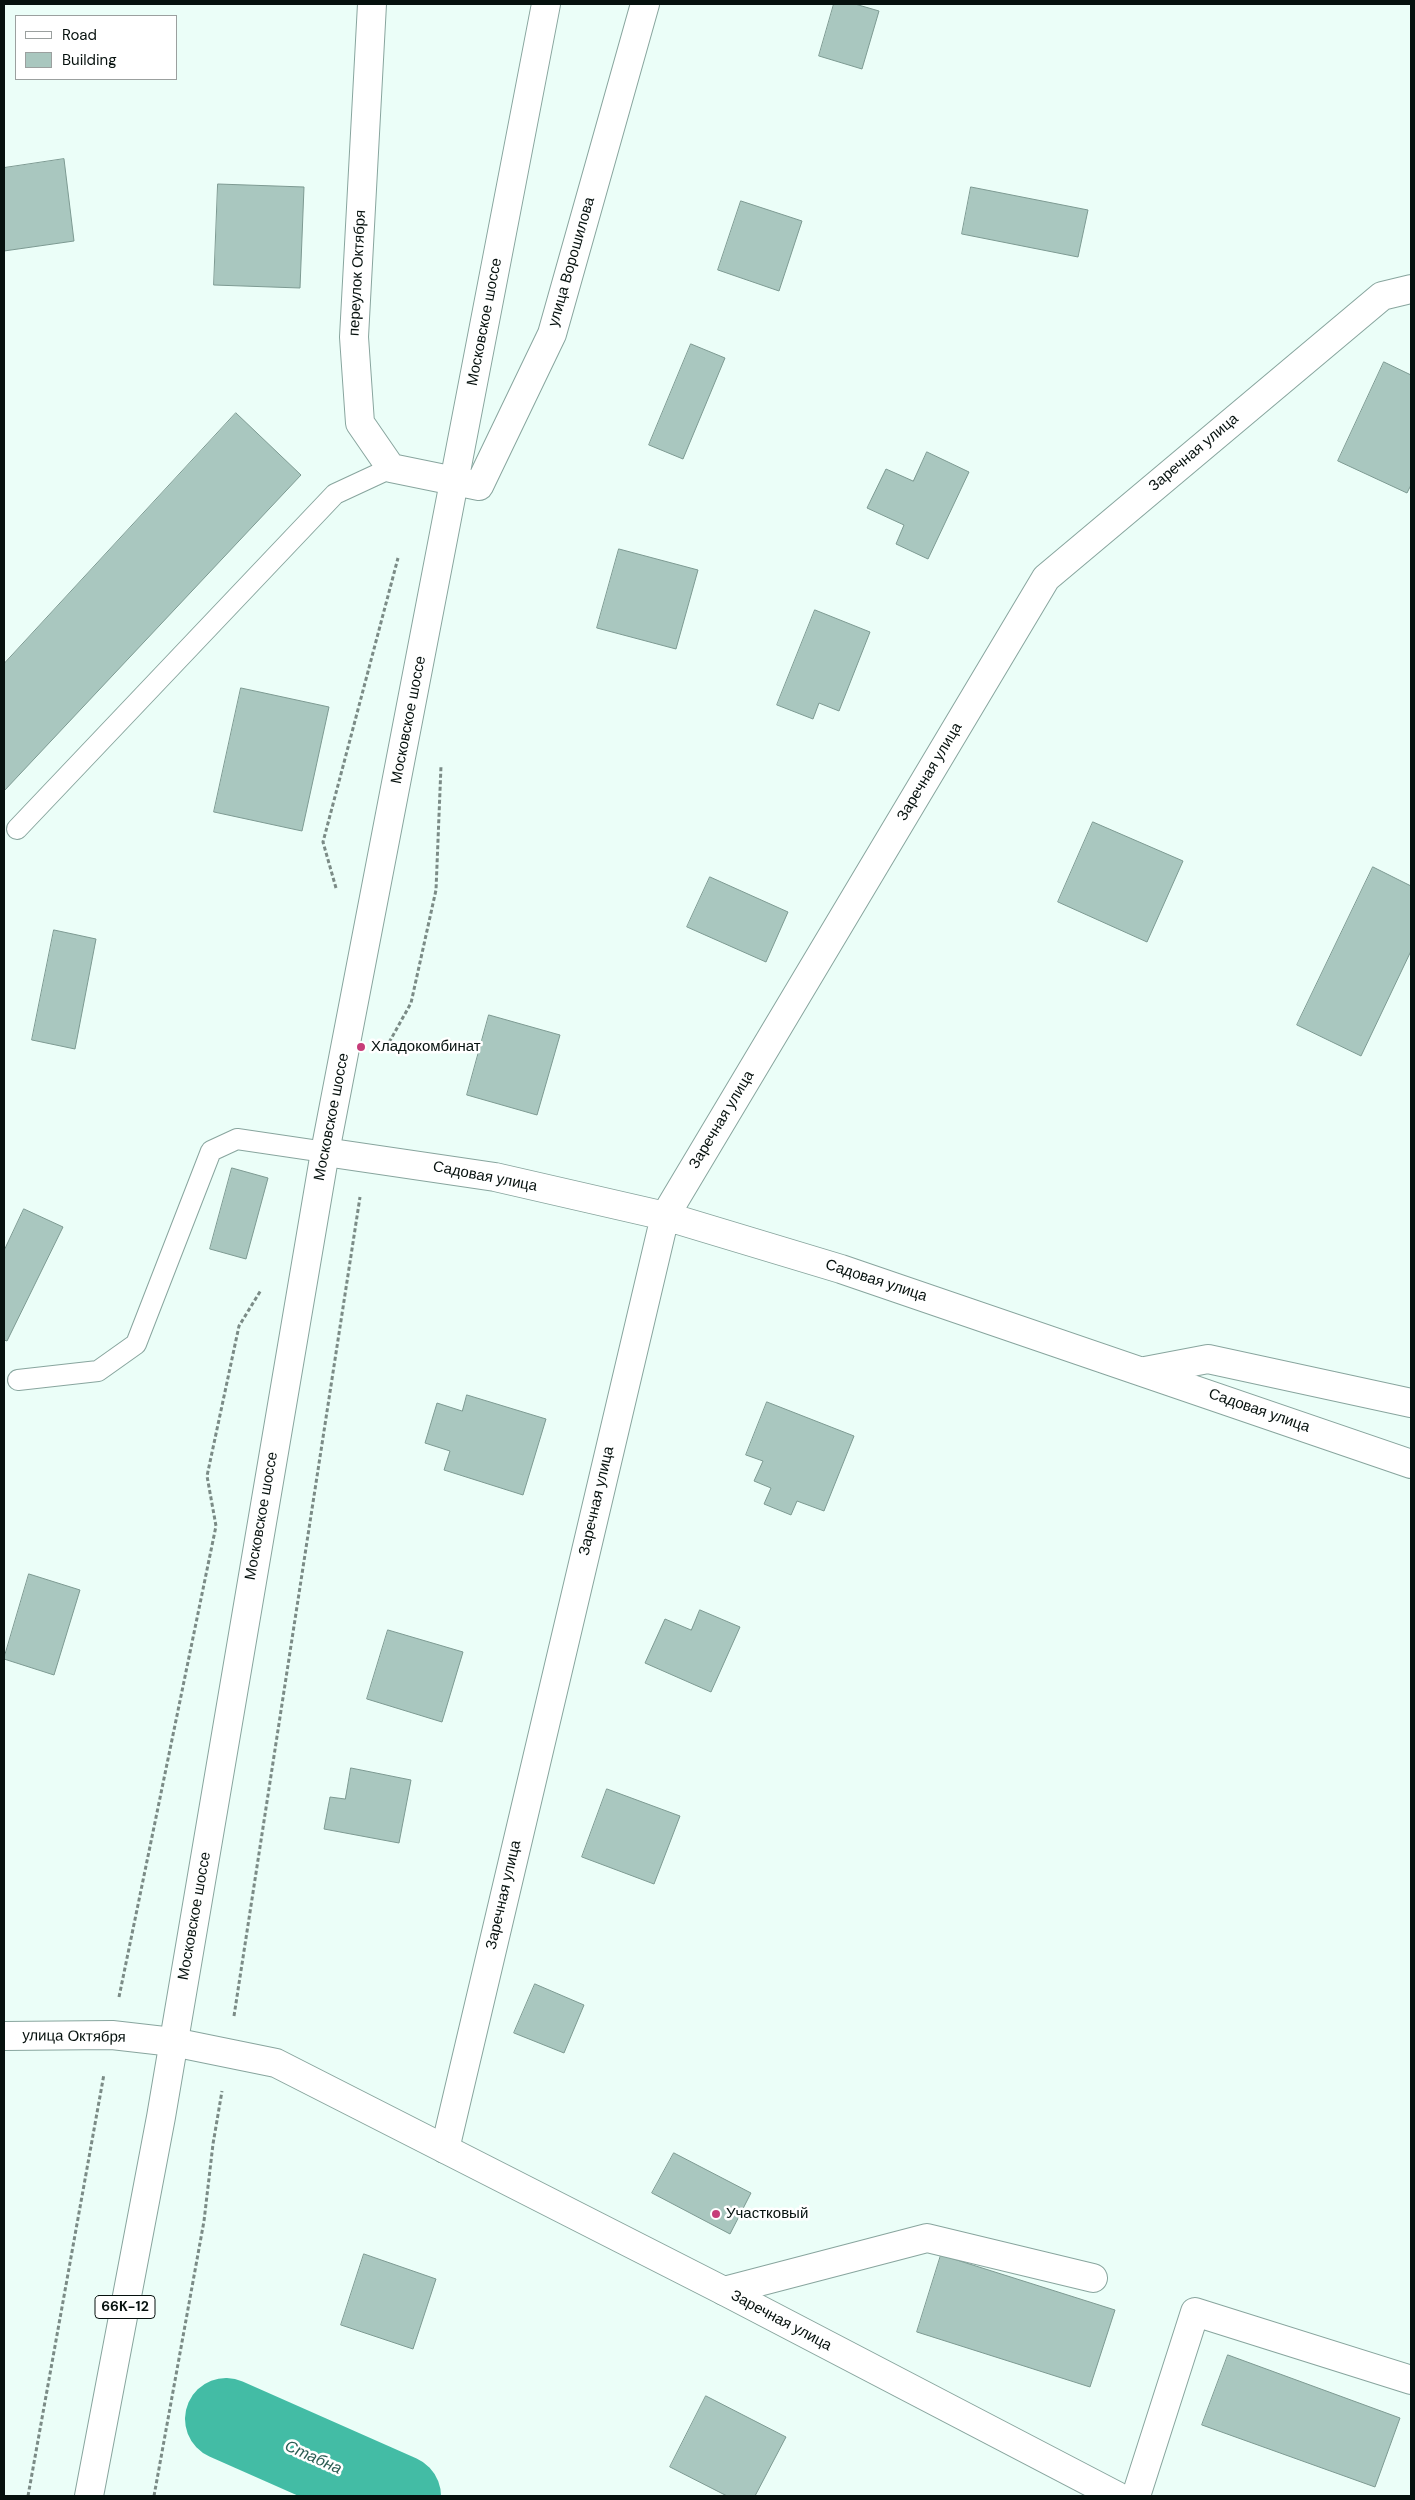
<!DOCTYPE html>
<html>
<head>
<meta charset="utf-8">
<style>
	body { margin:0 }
	#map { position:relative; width:1415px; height:2500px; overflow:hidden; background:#ebfef8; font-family:"DM Sans",sans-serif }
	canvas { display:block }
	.frame { position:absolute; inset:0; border:5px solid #06110e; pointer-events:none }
	.legend { position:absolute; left:15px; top:15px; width:162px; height:65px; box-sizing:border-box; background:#fff; border:1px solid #9ba09f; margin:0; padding:6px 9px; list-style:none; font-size:15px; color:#06110e }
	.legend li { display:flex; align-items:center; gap:10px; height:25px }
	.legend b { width:25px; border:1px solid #9ba09f }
</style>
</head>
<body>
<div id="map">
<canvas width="1415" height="2500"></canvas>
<div class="frame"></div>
<ul class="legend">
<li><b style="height:6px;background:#fff"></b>Road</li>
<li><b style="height:14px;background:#a9c7bf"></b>Building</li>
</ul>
</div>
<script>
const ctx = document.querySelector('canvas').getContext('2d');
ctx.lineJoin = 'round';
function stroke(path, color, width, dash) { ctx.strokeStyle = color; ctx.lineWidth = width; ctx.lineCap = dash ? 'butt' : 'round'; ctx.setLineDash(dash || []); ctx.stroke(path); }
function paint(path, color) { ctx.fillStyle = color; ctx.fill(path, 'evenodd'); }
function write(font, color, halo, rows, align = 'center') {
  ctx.font = font + ' "DM Sans",sans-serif'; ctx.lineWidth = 5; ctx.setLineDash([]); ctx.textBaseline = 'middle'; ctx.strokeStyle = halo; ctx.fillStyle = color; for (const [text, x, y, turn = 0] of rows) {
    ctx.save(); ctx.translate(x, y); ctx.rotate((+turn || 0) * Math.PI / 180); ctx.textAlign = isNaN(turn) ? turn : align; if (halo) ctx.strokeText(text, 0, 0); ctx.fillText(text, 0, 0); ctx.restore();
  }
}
const river = new Path2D(`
	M226 2419 400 2496`);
const building = new Path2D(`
	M834 4H855L879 11 862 69 819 56Z
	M64 159 74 241 4 251V168Z
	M218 184 304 187 300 288 214 285Z
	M971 187 1088 210 1078 257 962 234Z
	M741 201 802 221 779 291 718 270Z
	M691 344 725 358 683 459 649 445Z
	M1384 362 1411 375V485L1407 493 1338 461Z
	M236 413 301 475 4 791V664Z
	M927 452 969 472 928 559 896 544 904 525 867 508 886 469 913 481Z
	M619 549 698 570 676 649 597 628Z
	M815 610 870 632 839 711 819 703 813 719 777 705Z
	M241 688 329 707 302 831 214 812Z
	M1093 822 1183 861 1147 942 1058 902Z
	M1373 867 1411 886V951L1361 1056 1297 1025Z
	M710 877 788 912 766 962 687 927Z
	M54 930 96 939 75 1049 32 1040Z
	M489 1015 560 1035 537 1115 467 1095Z
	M232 1168 268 1178 246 1259 210 1249Z
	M24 1209 63 1227 7 1341 4 1340V1251Z
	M467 1395 546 1419 523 1495 444 1470 450 1451 425 1443 437 1403 462 1411Z
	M767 1402 854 1436 824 1511 797 1501 791 1515 764 1504 771 1488 754 1481 763 1461 746 1455Z
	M29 1574 80 1590 54 1675 4 1659Z
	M700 1610 740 1627 711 1692 645 1663 665 1619 691 1630Z
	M388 1630 463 1652 442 1722 367 1699Z
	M351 1768 411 1780 399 1843 324 1829 330 1797 345 1799Z
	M607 1789 680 1816 654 1884 582 1857Z
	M535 1984 584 2005 564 2053 514 2033Z
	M674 2153 751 2193 730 2234 652 2193Z
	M364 2254 436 2279 413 2349 341 2325Z
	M941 2255 1115 2310 1090 2387 917 2332Z
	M1228 2355 1400 2418 1375 2487 1202 2425Z
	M706 2396 786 2437 755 2496H727L670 2467Z`);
const path = new Path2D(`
	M336 888 323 842 398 558
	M386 1048 411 1003 436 890 441 766
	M119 1997 216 1526 207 1476 239 1326 261 1290
	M234 2016 360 1197
	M28 2496 104 2074
	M154 2496 204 2221 213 2144 222 2091`);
const service = new Path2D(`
	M17 829 335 494 391 468
	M18 1380 98 1371 136 1344 211 1151 237 1139 325 1152`);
const minor = new Path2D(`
	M372 4 354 337 360 423 391 468 479 486 552 334 645 4
	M325 1152 495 1177 665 1216 841 1269 1411 1464
	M1145 1371 1208 1359 1411 1403
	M4 2036 112 2035 173 2042
	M445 2149 665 1216 1046 578 1382 296 1411 289
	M724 2291 927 2238 1093 2278
	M1136 2496 1195 2312 1411 2380`);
const tertiary = new Path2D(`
	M173 2042 276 2063 724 2291 1117 2496`);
const primary = new Path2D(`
	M89 2496 161 2117 325 1152 546 4`);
const markers = [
	[361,1047,5,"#c63d79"],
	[716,2214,5,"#c63d79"]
];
const shields = [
	[125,2307,60]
];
const shieldNames = [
	["66К-12",125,2307]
];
const streetNames = [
	["улица Ворошилова",572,262,-74],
	["переулок Октября",358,273,-87],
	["Московское шоссе",485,322,-79],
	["Заречная улица",1194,453,-40],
	["Московское шоссе",409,720,-79],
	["Заречная улица",930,772,-59],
	["Московское шоссе",332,1117,-79],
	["Заречная улица",722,1120,-59],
	["Садовая улица",485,1177,11],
	["Садовая улица",876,1281,18],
	["Садовая улица",1259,1411,19],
	["Заречная улица",597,1501,-77],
	["Московское шоссе",262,1516,-80],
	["Заречная улица",504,1895,-77],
	["Московское шоссе",195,1916,-80],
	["улица Октября",74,2037,1],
	["Заречная улица",781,2321,28]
];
const poiNames = [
	["Хладокомбинат",371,1047],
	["Участковый",726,2214]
];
const waterNames = [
	["Стабна",313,2458,24]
];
stroke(river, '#43bca5', 82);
paint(building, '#a9c7bf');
stroke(building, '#7d9a92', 1);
stroke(service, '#88a59e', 22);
stroke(minor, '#88a59e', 30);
stroke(tertiary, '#88a59e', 30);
stroke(primary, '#88a59e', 30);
stroke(path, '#7b8b86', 3, [4, 2.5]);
stroke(service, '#fff', 20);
stroke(minor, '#fff', 28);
stroke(tertiary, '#fff', 28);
stroke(primary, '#fff', 28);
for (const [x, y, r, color] of markers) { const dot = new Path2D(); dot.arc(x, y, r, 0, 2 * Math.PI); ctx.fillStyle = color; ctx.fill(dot); stroke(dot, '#fff', 2); }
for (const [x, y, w] of shields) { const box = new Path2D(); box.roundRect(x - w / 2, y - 11.5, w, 23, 4); ctx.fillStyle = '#fff'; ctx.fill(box); stroke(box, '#06110e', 1); }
write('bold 14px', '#06110e', null, shieldNames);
write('15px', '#06110e', '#fff', streetNames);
write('15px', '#06110e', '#fff', poiNames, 'left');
write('italic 16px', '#2c5d53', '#fff', waterNames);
</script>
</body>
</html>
